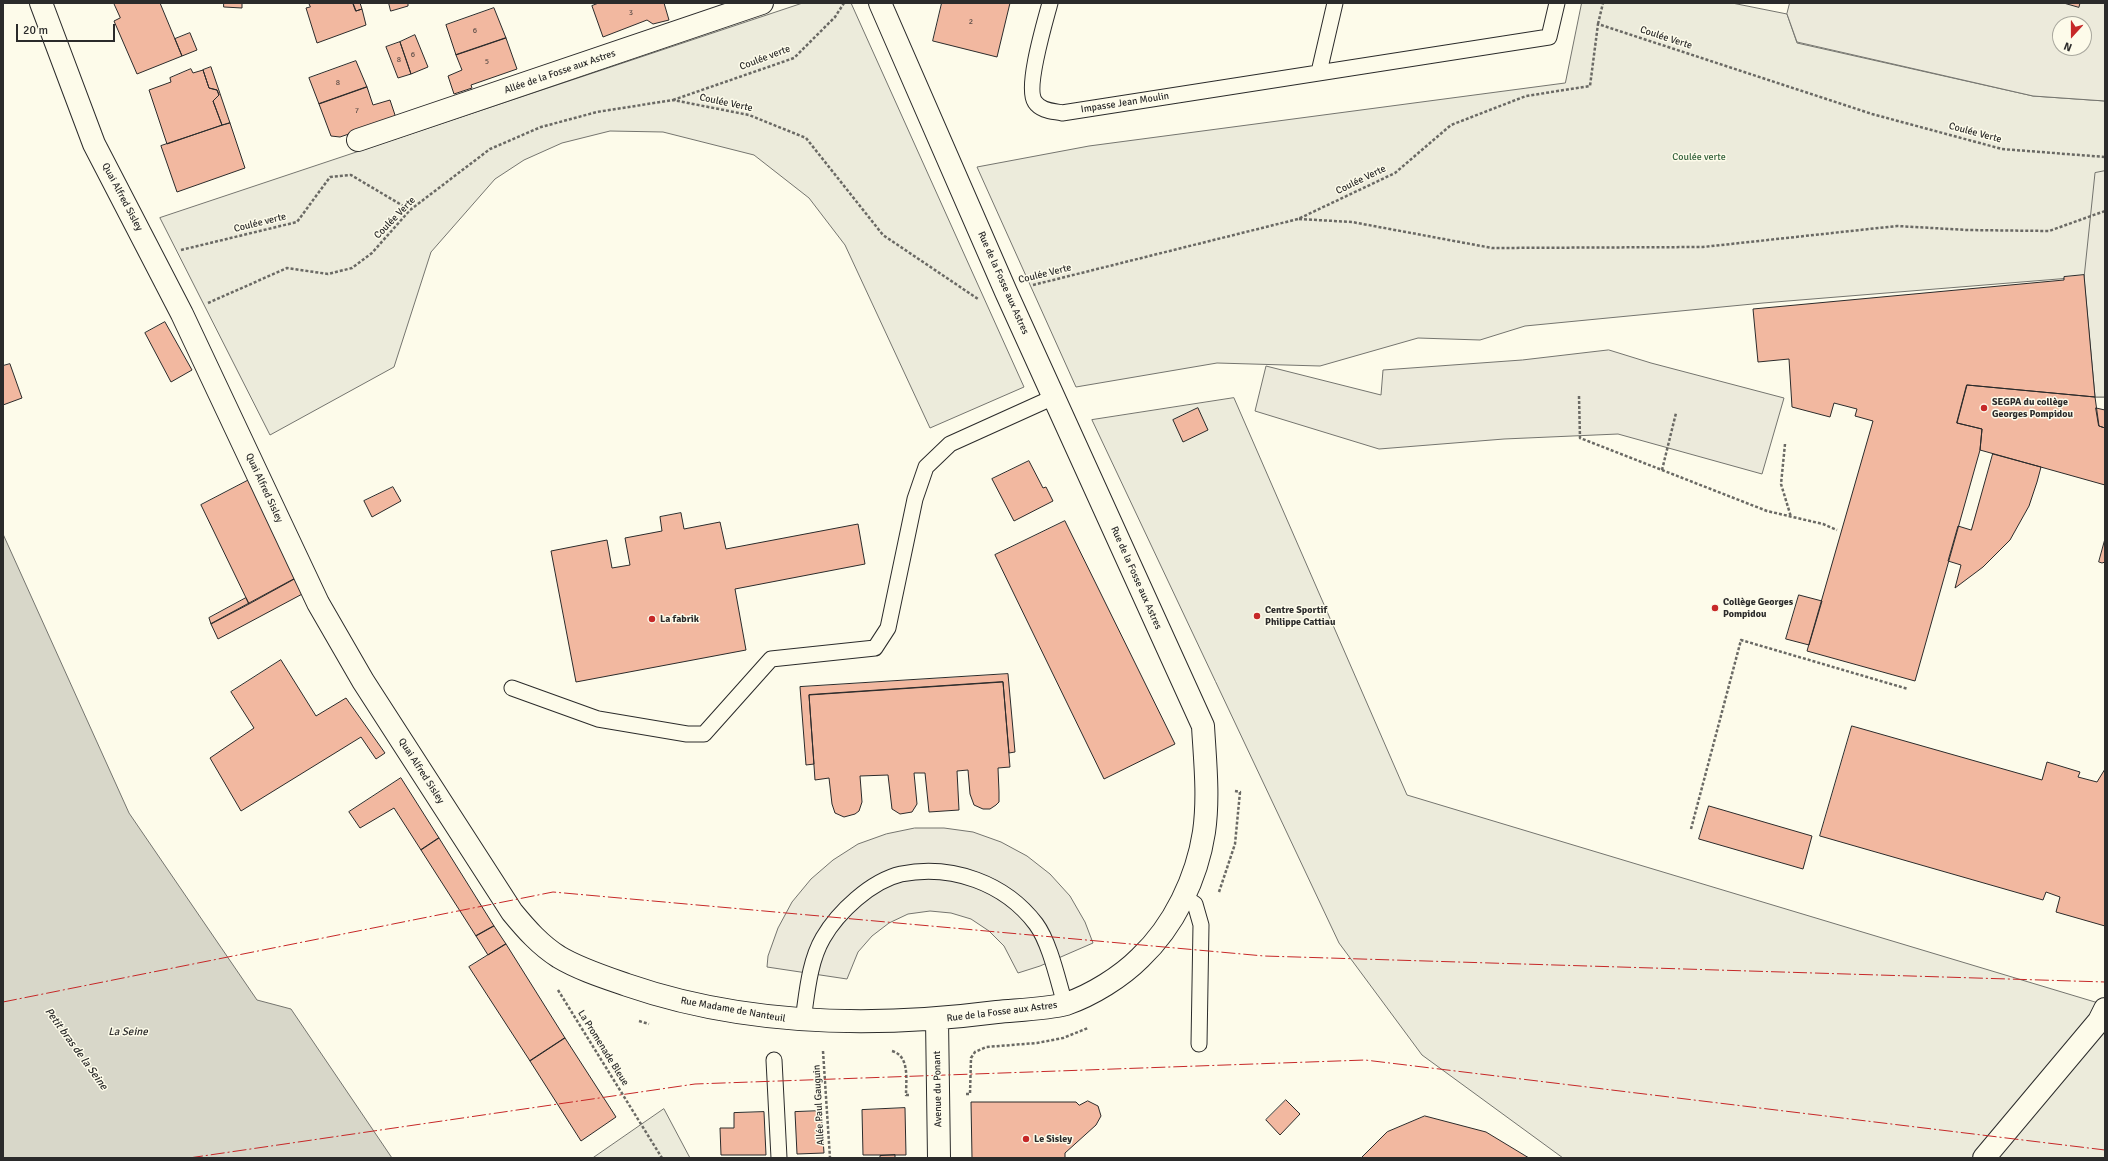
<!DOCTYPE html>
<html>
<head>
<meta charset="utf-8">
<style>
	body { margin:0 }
	#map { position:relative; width:2108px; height:1161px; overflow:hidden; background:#fdfbea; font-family:Signika,sans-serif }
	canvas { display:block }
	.frame { position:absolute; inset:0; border:4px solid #2b2b2b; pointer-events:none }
	.north { position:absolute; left:2052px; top:16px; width:40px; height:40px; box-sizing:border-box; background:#fdfbea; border:1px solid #a9a89e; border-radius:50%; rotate:201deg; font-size:11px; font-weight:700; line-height:16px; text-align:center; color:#2b2b2b }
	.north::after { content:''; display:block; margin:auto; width:14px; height:18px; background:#c62828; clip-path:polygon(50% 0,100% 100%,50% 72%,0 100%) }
	.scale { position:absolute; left:16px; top:24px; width:99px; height:18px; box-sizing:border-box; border:2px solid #2b2b2b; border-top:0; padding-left:5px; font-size:12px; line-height:14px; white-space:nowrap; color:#2b2b2b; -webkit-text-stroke:3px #fdfbea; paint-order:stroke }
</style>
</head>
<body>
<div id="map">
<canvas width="2108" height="1161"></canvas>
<div class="frame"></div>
<div class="north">N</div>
<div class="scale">20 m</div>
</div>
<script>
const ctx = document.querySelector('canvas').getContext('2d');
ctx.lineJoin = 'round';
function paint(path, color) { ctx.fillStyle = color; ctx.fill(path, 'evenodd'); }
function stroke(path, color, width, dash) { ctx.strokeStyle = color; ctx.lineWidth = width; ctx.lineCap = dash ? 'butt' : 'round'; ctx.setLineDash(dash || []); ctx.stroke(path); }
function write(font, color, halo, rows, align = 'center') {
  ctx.font = font + ' Signika,sans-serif'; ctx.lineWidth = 3; ctx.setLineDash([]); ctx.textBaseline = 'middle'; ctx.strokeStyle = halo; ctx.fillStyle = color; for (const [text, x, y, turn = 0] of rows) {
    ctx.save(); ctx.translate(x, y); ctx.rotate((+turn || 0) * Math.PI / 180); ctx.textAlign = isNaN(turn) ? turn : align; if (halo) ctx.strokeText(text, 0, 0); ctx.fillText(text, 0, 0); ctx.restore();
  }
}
const green = new Path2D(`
	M803 3H851L1024 387 930 428 845 245 809 198 754 155 663 132 610 131 562 143 524 160 495 179 431 252 394 367 270 435 160 218Z
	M1582 3H1732L1787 14 1797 43 2033 96 2105 101V397H2095L2083 277 1763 303 1525 326 1480 340 1418 338 1320 366 1217 363 1076 387 977 167 1089 146 1565 83Z
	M1234 398 1407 795 2105 1005V1158H1563L1422 1055 1339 943 1092 420Z
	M664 1109 690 1158H593Z`);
const parking = new Path2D(`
	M1790 3H2105V101L2033 96 1797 42 1787 14ZM2060 24H2084V48H2060Z
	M2105 171V397H2095L2084 278 2095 173Z
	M1609 350 1651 363 1784 398 1762 474 1618 434 1504 439 1379 449 1255 411 1266 366 1381 395 1383 370 1522 360Z
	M915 828H944L973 832 1001 842 1027 856 1050 874 1070 896 1085 922 1093 943 1040 966 1018 973 1004 946 989 931 971 919 951 913 930 911 908 914 889 923 872 936 858 952 847 979 767 967 768 956 778 928 792 902 811 879 833 860 858 844 886 834Z`);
const water = new Path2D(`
	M3 534 129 813 257 1000 291 1009 392 1158H3Z`);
const building = new Path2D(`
	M114 3H160L182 56 137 74 114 21 120 18Z
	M224 3H242V8L224 7Z
	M309 3H353L356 11 362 9 366 25 317 43 306 8 310 7Z
	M353 3H360L362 9 356 11Z
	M389 3H408V6L391 11Z
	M599 3H664L669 20 653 24 647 20 603 37 592 6Z
	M942 3H1010L997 57 933 41Z
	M2064 3H2080L2079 7Z
	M494 8 506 38 456 55 446 25Z
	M190 33 197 50 182 56 175 39Z
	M415 35 428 67 411 74 400 42Z
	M506 38 517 69 471 85 472 88 454 94 448 76 462 70 456 55Z
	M400 42 411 74 398 78 386 47Z
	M356 61 367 87 319 104 309 78Z
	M211 67 230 123 222 125 213 101 219 95 217 90 209 88 203 70Z
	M191 69 193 73 203 70 209 88 217 90 219 95 213 101 222 125 167 144 149 90 171 82 170 78Z
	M367 87 373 105 390 100 396 118 340 137 331 136 319 104Z
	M230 123 245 168 177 192 161 146Z
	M2084 275 2095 397 1967 385 1957 423 1982 429 1980 450 1915 681 1807 651 1873 421 1855 416 1857 409 1834 403 1830 417 1792 407 1789 359 1758 362 1753 309 2064 280V277Z
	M165 322 192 370 171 382 145 333Z
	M10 364 22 398 3 405V366Z
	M1967 385 2095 397 2099 426 2105 428V485L1980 450 1982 429 1957 423Z
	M1198 408 1208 430 1183 442 1173 420Z
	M2096 408 2105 410V428L2099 426Z
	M1993 454 2041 467 2037 482 2029 506 2010 540 1983 567 1955 588 1961 565 1948 561 1958 526 1971 530Z
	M1029 461 1043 488 1046 487 1053 501 1014 521 992 479Z
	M249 480 298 577 249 604 201 505Z
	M393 487 401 501 372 517 364 501Z
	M681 513 684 529 720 522 726 549 858 524 865 564 735 589 746 650 576 682 551 551 607 540 612 568 630 565 625 538 662 531 660 517Z
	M1065 521 1175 744 1104 779 995 555Z
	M2105 539V562L2102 563 2099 562Z
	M298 577 306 592 218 639 211 624Z
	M1799 595 1822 601 1809 645 1786 639Z
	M246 598 249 604 211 624 209 618Z
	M281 660 316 716 346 698 385 753 376 759 361 737 241 811 210 758 254 728 231 692Z
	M1008 674 1015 752 1009 753 1003 682 809 695 814 764 806 765 800 687Z
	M1003 682 1010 767 998 768 999 792V802L996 805 990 809H983L974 805 970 794 968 770 957 771 959 810 929 812 925 773H914L917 804 912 812 900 814 892 809 888 775 860 776 862 802 859 811 855 814 844 817 835 813 832 804 829 778 815 780 809 695Z
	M1852 726 2042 780 2047 762 2080 772 2078 777 2097 782 2105 769V926L2056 912 2060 897 2046 892 2043 900 1820 836Z
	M401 778 439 838 421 850 394 808 360 828 349 812Z
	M1709 806 1812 836 1803 869 1699 839Z
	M439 838 494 926 476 936 421 850Z
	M494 926 506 944 488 955 476 936Z
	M506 944 565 1038 530 1061 469 967Z
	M565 1038 616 1117 581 1141 530 1061Z
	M1286 1100 1300 1114 1280 1135 1266 1120Z
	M1088 1101 1098 1106 1101 1116 1096 1125 1065 1153V1158H972L971 1102H1076L1079 1105Z
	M905 1108 906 1155H863L862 1110Z
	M821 1111 824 1153 797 1154 795 1112Z
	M764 1112 766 1155H721L720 1128H734V1113Z
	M1425 1116 1486 1132 1529 1158H1361L1387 1132Z
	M895 1155V1158H880V1156Z`);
const path = new Path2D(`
	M1598 24 1603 3
	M673 100 794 58 835 17 844 3
	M1299 219 1352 222 1492 248 1703 247 1897 226 1967 230 2049 231 2105 211
	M181 250 297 222 330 177 351 175 410 210
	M1033 285 1298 219 1395 173 1451 125 1526 96 1590 86 1598 24 1872 114 2002 149 2105 157
	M208 303 287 268 328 274 352 268 372 253 410 210 490 149 541 127 597 112 673 100 749 115 806 138 883 235 978 299
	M1579 396 1580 438 1767 511 1823 524 1837 530
	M1785 444 1781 484 1791 517
	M1662 470 1676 413
	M1691 829 1741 640 1908 689
	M1219 892 1235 844 1240 792 1235 791
	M558 990 662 1158
	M639 1021 649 1024
	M823 1051 830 1158
	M892 1051C910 1056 906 1080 906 1095H910
	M966 1094H970L971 1058 975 1052 986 1047 1037 1043 1063 1038 1088 1028`);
const service = new Path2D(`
	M1050 3C1045 22 1025 88 1035 102 1041 111 1053 111 1062 113L1549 37 1557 3
	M1319 72 1335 3
	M512 688 598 719 687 734H704L771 659 875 648 888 628 915 499 926 467 950 444 1054 397
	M1183 896 1195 904 1201 925 1199 1044
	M803 1020C807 994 809 962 823 938 838 912 871 881 901 874 952 864 1005 883 1036 924 1050 943 1058 981 1065 1004
	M774 1060 779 1158`);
const pedestrian = new Path2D(`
	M1984 1158 2099 1021 2105 1009`);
const minor = new Path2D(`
	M41 3 94 144 182 314 318 603 363 681 512 912C526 929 540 945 559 957 579 969 604 977 627 985 746 1026 873 1028 997 1012 1017 1010 1047 1009 1066 1004 1092 995 1121 977 1140 958 1174 926 1197 878 1204 832 1209 797 1205 761 1203 726L1006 292 880 3
	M358 140 762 3
	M937 1020 939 1158`);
const power = new Path2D(`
	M3 1002 553 892 1264 956 2105 982
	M189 1158 695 1084 1365 1060 2105 1150`);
const markers = [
	[1984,408,4,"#c62828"],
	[1715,608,4,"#c62828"],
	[1257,616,4,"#c62828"],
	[652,619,4,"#c62828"],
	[1026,1139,4,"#c62828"]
];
const numberNames = [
	["3",631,13],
	["2",971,22],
	["6",475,31],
	["6",413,55],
	["8",399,60],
	["5",487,62],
	["8",338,83],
	["7",357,111]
];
const streetNames = [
	["Coulée Verte",1666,38,18],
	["Coulée verte",765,58,-21],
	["Allée de la Fosse aux Astres",560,72,-19],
	["Coulée Verte",726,103,12],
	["Impasse Jean Moulin",1125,103,-9],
	["Coulée Verte",1975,133,15],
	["Coulée Verte",1361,180,-26],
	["Quai Alfred Sisley",122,197,62],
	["Coulée Verte",395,218,-46],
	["Coulée verte",260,223,-14],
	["Coulée Verte",1045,274,-14],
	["Rue de la Fosse aux Astres",1003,283,66],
	["Quai Alfred Sisley",264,488,65],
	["Rue de la Fosse aux Astres",1136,578,66],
	["Quai Alfred Sisley",421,771,57],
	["Rue Madame de Nanteuil",733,1010,10],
	["Rue de la Fosse aux Astres",1002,1012,-7],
	["La Promenade Bleue",603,1048,58],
	["Avenue du Ponant",938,1089,-91],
	["Allée Paul Gauguin",819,1105,-93]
];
const parkNames = [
	["Coulée verte",1699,157]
];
const poiNames = [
	["SEGPA du collège",1992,402],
	["Georges Pompidou",1992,414],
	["Collège Georges",1723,602],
	["Pompidou",1723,614],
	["Centre Sportif",1265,610],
	["Philippe Cattiau",1265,622],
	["La fabrik",660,619],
	["Le Sisley",1034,1139]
];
const waterNames = [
	["La Seine",128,1032],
	["Petit bras de la Seine",76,1049,54]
];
paint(green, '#ecebdb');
stroke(green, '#74746e', 1);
paint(parking, '#eceadb');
stroke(parking, '#74746e', 1);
paint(water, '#d8d7c9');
stroke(water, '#74746e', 1);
paint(building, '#f2b8a0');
stroke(building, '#2b2b2b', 1);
stroke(service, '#2b2b2b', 17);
stroke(pedestrian, '#2b2b2b', 24);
stroke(minor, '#2b2b2b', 24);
stroke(path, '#6a6964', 2.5, [3, 2]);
stroke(service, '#fdfbea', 15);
stroke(pedestrian, '#fdfbea', 22);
stroke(minor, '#fdfbea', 22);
stroke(power, '#c62828', 1, [14, 3, 2, 3]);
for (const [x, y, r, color] of markers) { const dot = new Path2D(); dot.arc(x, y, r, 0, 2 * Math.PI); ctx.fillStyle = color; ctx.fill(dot); stroke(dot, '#fdfbea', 1.5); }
write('8px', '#5d4e48', null, numberNames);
write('10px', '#2b2b2b', '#fdfbea', streetNames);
write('10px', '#34623c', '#fdfbea', parkNames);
write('bold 10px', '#2b2b2b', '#fdfbea', poiNames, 'left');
write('italic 11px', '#2b2b2b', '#fdfbea', waterNames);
</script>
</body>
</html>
